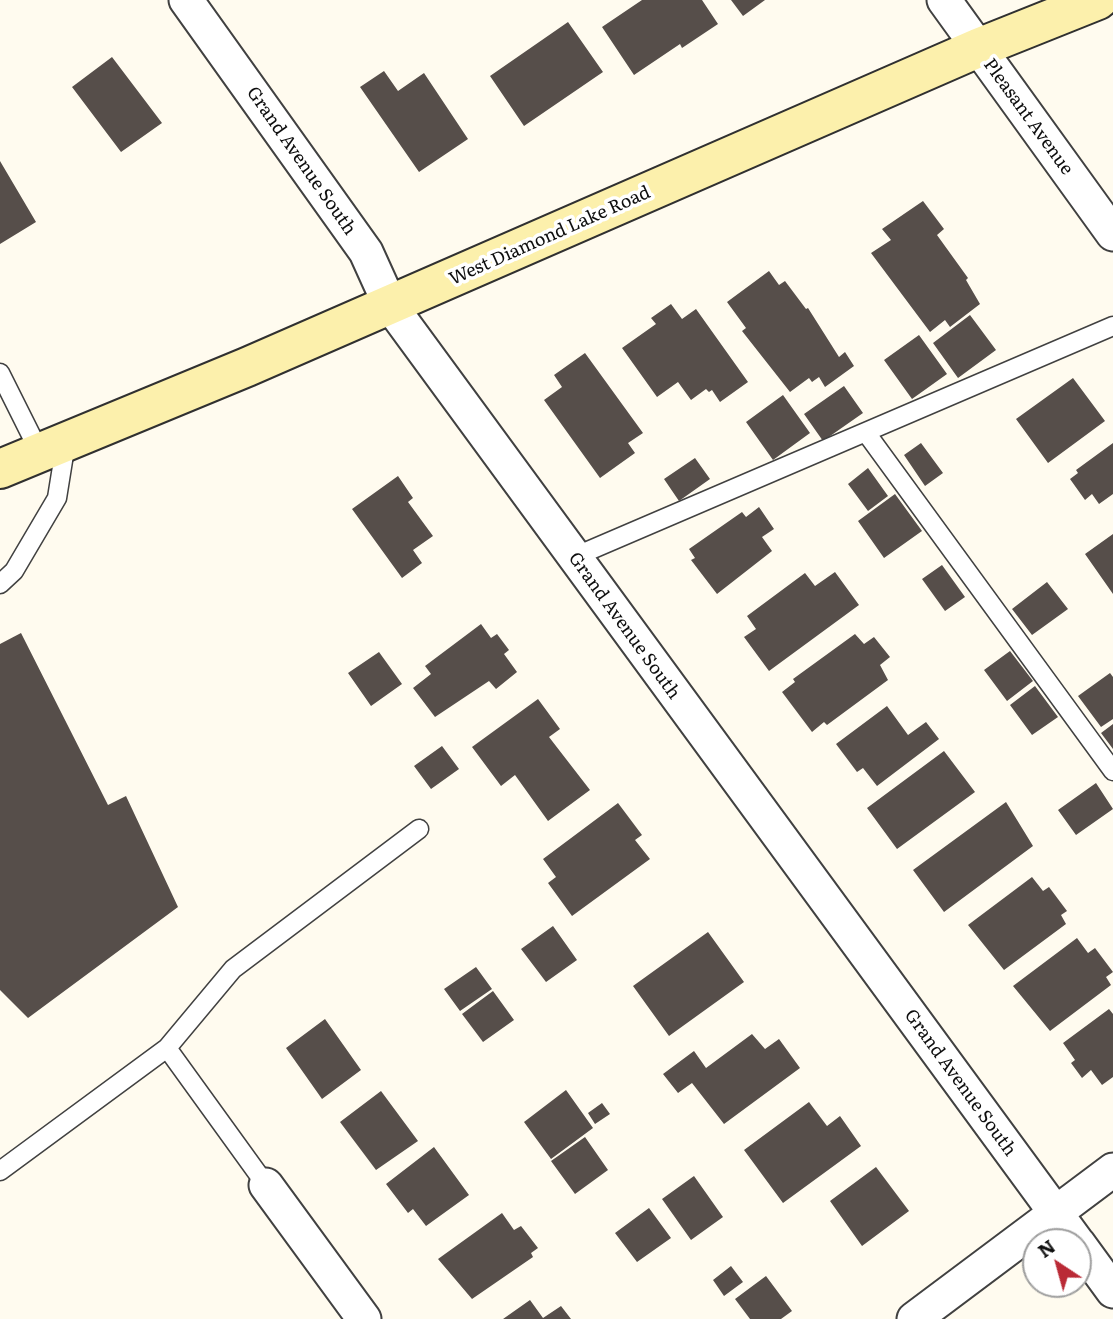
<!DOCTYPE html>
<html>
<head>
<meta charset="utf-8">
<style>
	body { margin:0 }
	#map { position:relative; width:1113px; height:1319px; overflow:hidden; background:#fffbef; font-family:Literata,serif }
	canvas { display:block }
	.north { position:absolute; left:1022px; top:1228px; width:70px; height:70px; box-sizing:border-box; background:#fff; border:2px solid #9f9f9f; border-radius:50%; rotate:324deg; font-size:19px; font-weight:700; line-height:28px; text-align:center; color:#0e0e0e }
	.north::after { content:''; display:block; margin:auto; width:24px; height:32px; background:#ba2a36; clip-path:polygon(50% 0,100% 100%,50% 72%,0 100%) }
</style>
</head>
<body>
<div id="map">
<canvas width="1113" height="1319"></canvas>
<div class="north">N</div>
</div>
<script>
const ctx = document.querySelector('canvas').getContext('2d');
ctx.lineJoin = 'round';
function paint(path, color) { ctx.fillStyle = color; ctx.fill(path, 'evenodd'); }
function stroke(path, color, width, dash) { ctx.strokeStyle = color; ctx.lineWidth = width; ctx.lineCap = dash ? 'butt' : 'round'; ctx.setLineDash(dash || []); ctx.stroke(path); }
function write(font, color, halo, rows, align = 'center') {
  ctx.font = font + ' Literata,serif'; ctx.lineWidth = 7; ctx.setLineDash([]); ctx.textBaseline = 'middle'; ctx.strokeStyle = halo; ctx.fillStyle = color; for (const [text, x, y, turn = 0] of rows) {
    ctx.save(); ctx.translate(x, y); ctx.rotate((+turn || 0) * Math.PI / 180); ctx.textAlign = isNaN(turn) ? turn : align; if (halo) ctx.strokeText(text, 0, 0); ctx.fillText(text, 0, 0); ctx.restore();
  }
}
const building = new Path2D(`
	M642 0H702L718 24 682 48 680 44 634 75 602 27Z
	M731 0H765L743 16Z
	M568 22 603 72 524 126 490 76Z
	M112 57 162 123 121 152 72 87Z
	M384 71 398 91 424 73 468 139 419 172 360 87Z
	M0 161 36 222 0 244Z
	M923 201 944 229 937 235 968 278 966 280 980 304 950 327 945 320 930 332 871 253 891 240 882 229Z
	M769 271 779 285 785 281 806 309 808 308 839 357 845 352 854 366 825 387 819 377 812 382 809 378 790 392 742 331 746 328 727 302Z
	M671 304 682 319 696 309 748 382 720 402 712 390 709 392 706 389 691 400 678 382 657 397 622 348 656 324 651 318Z
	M970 315 996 350 958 378 933 343Z
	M919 335 947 374 912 399 884 360Z
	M585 353 643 433 628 443 635 453 600 478 544 400 562 387 554 375Z
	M1073 378 1105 421 1048 463 1016 419Z
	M844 386 863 413 823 441 804 414Z
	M783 395 810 433 773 460 746 422Z
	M921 443 943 473 925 486 904 455Z
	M1113 443V494L1099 504 1092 494 1085 500 1070 479 1078 473 1076 470Z
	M695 458 710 479 679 501 664 479Z
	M868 468 888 496 868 511 848 484Z
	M398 476 413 498 408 502 433 536 413 550 422 563 402 578 352 509Z
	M895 494 922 531 884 558 858 521Z
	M759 507 774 529 762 537 772 551 717 594 691 560 695 558 689 549 742 512 746 517Z
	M1113 534V594L1085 554Z
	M942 565 965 597 945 611 922 579Z
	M835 572 859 605 769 671 744 637 756 629 747 616 805 573 815 586Z
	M1047 582 1068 609 1032 635 1012 609Z
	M481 624 491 638 497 634 509 650 504 654 517 672 496 689 489 681 435 717 413 688 431 674 425 666Z
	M21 633 108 805 126 796 178 907 28 1018 0 990V644Z
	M855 634 864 644 874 637 890 657 880 665 888 680 827 725 824 722 812 732 782 692 795 682 793 679Z
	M1010 651 1033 681 1007 701 984 670Z
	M379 652 402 684 371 706 348 673Z
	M1110 673 1113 677V719L1101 727 1078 696Z
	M1035 686 1058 717 1032 735 1010 705Z
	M538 699 560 729 549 737 590 790 548 821 515 775 501 786 472 747Z
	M887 706 908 735 926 722 939 739 877 786 863 768 857 772 836 744Z
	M1113 724V749L1101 733Z
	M442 746 459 769 431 789 414 766Z
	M944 751 975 792 897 849 867 808Z
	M1096 783 1113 809 1076 835 1058 810Z
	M1006 802 1033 846 944 912 913 870Z
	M618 803 642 835 635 840 650 859 572 916 548 883 556 877 543 859Z
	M1032 877 1043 891 1049 887 1067 911 1061 915 1066 924 1004 970 968 925Z
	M553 926 577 960 546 982 521 949Z
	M708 932 744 982 669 1036 633 986Z
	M1077 938 1088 953 1095 948 1113 972 1106 977 1111 985 1050 1031 1013 986Z
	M476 967 492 989 460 1011 444 989Z
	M493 991 514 1020 483 1042 462 1014Z
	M1109 1009 1113 1014V1077L1102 1085 1091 1070 1082 1078 1071 1063 1075 1060 1063 1043Z
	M325 1019 361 1070 322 1099 286 1048Z
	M752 1034 765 1049 779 1039 800 1068 724 1124 692 1083 678 1093 663 1074 694 1051 706 1068Z
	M566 1090 593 1128 551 1159 524 1122Z
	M381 1091 418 1141 376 1170 340 1122Z
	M809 1102 827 1126 840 1116 861 1146 783 1203 744 1150Z
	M602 1103 610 1114 595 1124 588 1113Z
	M585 1137 608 1170 575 1194 551 1161Z
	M434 1147 469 1195 426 1226 413 1209 408 1213 386 1184Z
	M876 1167 909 1211 862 1246 830 1201Z
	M694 1176 723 1217 691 1240 662 1199Z
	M649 1208 671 1238 637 1262 615 1233Z
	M502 1213 514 1230 521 1226 538 1248 531 1253 533 1257 472 1299 438 1259Z
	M731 1266 743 1282 724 1296 713 1280Z
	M766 1276 792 1311 781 1319H750L735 1299Z
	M530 1300 543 1318 561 1306 571 1319H503Z`);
const lane = new Path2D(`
	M0 373 40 453
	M867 434 1113 771
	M574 557 1113 326
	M0 584 14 571 57 498 66 442
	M167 1048 233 969 419 829
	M0 1171 167 1048 266 1185`);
const street = new Path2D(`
	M186 0 366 252 390 305 1077 1242
	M944 0 1113 234
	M266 1185 364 1319
	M1078 1243 1113 1291
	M914 1319 1113 1170`);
const secondary = new Path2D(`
	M0 469 247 367 978 48 1098 0`);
const streetNames = [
	["Pleasant Avenue",1028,117,54],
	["Grand Avenue South",301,161,55],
	["West Diamond Lake Road",550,236,-24],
	["Grand Avenue South",624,626,54],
	["Grand Avenue South",960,1083,54]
];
paint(building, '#564e4a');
stroke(lane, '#414141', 21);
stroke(street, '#414141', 37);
stroke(secondary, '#303030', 42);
stroke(lane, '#fff', 18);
stroke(street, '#fff', 33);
stroke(secondary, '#fcf0ac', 38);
write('18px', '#0e0e0e', '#fff', streetNames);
</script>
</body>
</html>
